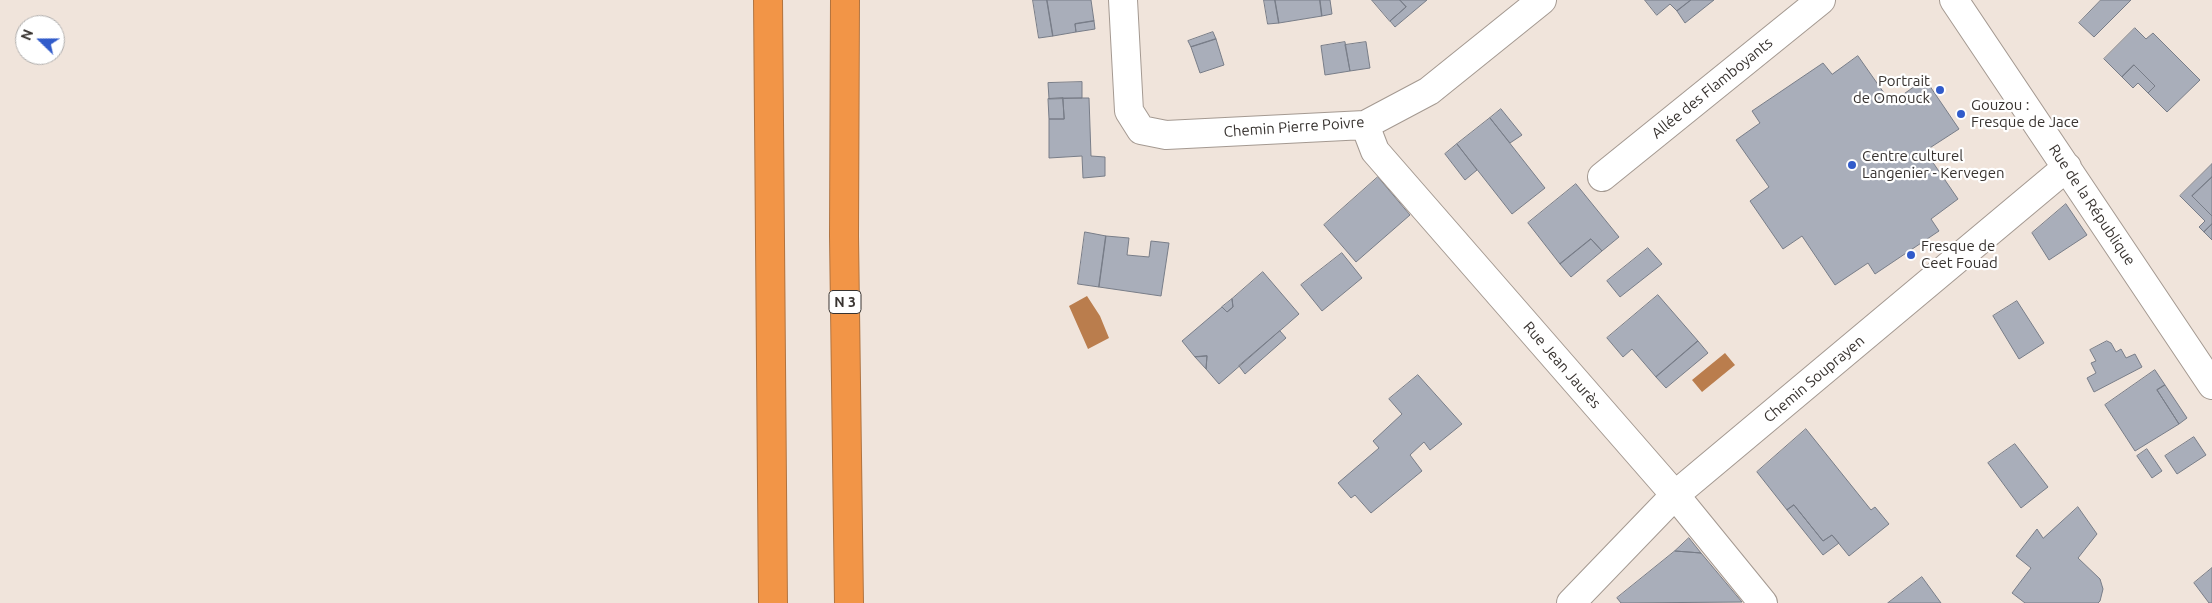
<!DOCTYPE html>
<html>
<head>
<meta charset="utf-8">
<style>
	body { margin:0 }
	#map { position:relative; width:2212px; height:603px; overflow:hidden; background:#f0e4db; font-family:Ubuntu,sans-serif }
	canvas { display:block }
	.north { position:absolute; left:15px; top:15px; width:50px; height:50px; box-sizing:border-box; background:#fff; border:1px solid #afadac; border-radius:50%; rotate:292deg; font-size:14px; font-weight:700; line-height:20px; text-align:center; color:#383330 }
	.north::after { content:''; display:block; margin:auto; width:18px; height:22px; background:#315bca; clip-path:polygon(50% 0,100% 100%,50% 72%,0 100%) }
</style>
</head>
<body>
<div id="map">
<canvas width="2212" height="603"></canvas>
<div class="north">N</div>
</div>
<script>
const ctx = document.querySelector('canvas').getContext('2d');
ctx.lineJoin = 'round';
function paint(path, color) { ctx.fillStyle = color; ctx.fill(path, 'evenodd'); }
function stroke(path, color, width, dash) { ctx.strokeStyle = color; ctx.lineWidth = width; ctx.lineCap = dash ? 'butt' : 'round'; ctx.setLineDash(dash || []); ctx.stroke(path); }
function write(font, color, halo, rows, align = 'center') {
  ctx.font = font + ' Ubuntu,sans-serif'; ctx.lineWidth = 4.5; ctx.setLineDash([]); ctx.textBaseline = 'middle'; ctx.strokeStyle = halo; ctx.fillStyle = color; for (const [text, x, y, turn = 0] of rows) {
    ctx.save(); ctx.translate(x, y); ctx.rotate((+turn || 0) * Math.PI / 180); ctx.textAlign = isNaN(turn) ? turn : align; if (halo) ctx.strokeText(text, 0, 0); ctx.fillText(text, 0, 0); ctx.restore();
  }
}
const water = new Path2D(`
	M1087 296 1100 316 1109 338 1088 349 1069 306Z
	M1725 353 1735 365 1702 392 1692 380Z`);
const building = new Path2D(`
	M1033 0H1047L1053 36 1039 38Z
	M1047 0H1091L1094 21 1075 24 1076 32 1053 36Z
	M1264 0H1275L1279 23 1268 24Z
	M1275 0H1320L1322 16 1279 23Z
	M1320 0H1330L1332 14 1322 16Z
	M1372 0H1400L1406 7 1390 21Z
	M1400 0H1427L1395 27 1390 21 1406 7Z
	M1645 0H1691L1677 11 1670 4 1657 15Z
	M1691 0H1714L1685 23 1677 11Z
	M2101 0H2131L2094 37 2079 23Z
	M1094 21 1095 29 1076 32 1075 24Z
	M2135 28 2146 39 2153 33 2200 80 2167 112 2148 93 2155 86 2134 65 2122 77 2104 59Z
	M1213 32 1216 39 1191 47 1188 41Z
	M1216 39 1224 65 1200 73 1191 47Z
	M1345 42 1350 71 1325 75 1321 46Z
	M1366 42 1370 68 1350 71 1345 45Z
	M1858 56 1891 103 1925 79 1959 129 1925 151 1958 199 1931 219 1939 231 1875 274 1868 263 1835 285 1802 236 1783 249 1750 201 1769 187 1736 140 1760 123 1752 111 1823 63 1832 74Z
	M2134 65 2155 86 2148 93 2138 83 2133 88 2122 77Z
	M1082 82V98L1049 99 1048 83Z
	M1063 98 1064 119H1049L1048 99Z
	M1063 98H1089L1091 156 1105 157V176L1083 178 1082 156 1049 158V119H1064Z
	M1501 109 1522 135 1510 143 1490 118Z
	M1490 118 1545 188 1512 214 1457 144Z
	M1457 144 1477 170 1465 180 1445 154Z
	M2212 164V177L2192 196 2212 216V224L2204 232 2199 227 2205 221 2180 196Z
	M1378 177 1410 215 1356 262 1324 225Z
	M2212 177V216L2192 196Z
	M1576 184 1619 237 1602 251 1591 239 1560 264 1528 223Z
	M2066 204 2087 235 2049 260 2032 233Z
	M2212 224V240L2204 232Z
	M1085 232 1106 236 1099 287 1078 284Z
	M1106 236 1129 238 1127 255 1149 257 1151 241 1169 243 1161 296 1099 287Z
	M1591 239 1602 251 1571 277 1560 264Z
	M1648 248 1662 264 1620 297 1607 281Z
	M1342 253 1362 278 1322 311 1301 285Z
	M1263 272 1299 314 1219 384 1206 369 1207 356 1195 357 1182 341 1222 307 1227 312 1233 307 1232 299Z
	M1658 295 1698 341 1656 377 1632 349 1623 357 1607 338Z
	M1232 299 1233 307 1227 312 1222 307Z
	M2017 301 2044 343 2019 359 1993 316Z
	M1280 331 1286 338 1245 374 1239 366Z
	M1698 341 1708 353 1666 388 1656 377Z
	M2107 341 2111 343 2116 352 2121 349 2126 358 2135 354 2142 367 2094 392 2087 378 2096 373 2091 363 2096 361 2090 350Z
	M1207 356 1206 369 1195 357Z
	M2155 370 2165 385 2157 390 2179 424 2135 451 2105 405Z
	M1418 375 1462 424 1430 450 1424 442 1410 455 1422 471 1371 513 1355 495 1351 498 1338 483 1379 448 1373 441 1402 414 1389 399Z
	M2165 385 2187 418 2179 424 2157 390Z
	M1806 429 1871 510 1875 507 1889 524 1849 556 1832 535 1823 541 1794 505 1787 510 1757 472Z
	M2194 437 2206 455 2177 474 2165 456Z
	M2015 444 2048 487 2021 508 1988 463Z
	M2147 449 2162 471 2152 478 2137 456Z
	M1794 505 1823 541 1832 535 1839 543 1823 555 1787 510Z
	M2078 507 2097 534 2078 558 2100 579 2103 589 2100 601 2098 603H2025L2012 593 2031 568 2016 556 2037 529 2043 538Z
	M1689 538 1701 553 1675 551Z
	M1675 551 1701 553 1742 602 1621 603 1617 598Z
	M2212 568V603H2209L2194 583Z
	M1922 577 1941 603H1888Z`);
const minor = new Path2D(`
	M1123 0 1129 111 1141 130 1166 135 1365 125 1429 91 1542 0
	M1954 0 2212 385
	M1365 125 1375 151 1675 495 1763 603
	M1602 177 1821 0
	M1571 603 1675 495 2067 167`);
const highway = new Path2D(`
	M768 0 773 603
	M845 0 844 236 849 603`);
const markers = [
	[1940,90,5,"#315bca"],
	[1961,114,5,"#315bca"],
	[1852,165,5,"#315bca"],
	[1911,255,5,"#315bca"]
];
const shields = [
	[845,302,32]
];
const shieldNames = [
	["N 3",845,302]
];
const poiNames = [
	["Portrait",1930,81,"right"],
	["de Omouck",1930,98,"right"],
	["Gouzou :",1971,105],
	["Fresque de Jace",1971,122],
	["Centre culturel",1862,156],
	["Langenier - Kervegen",1862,173],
	["Fresque de",1921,246],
	["Ceet Fouad",1921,263]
];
const streetNames = [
	["Allée des Flamboyants",1712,88,-39],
	["Chemin Pierre Poivre",1294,127,-4],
	["Rue de la République",2092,205,56],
	["Rue Jean Jaurès",1562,365,49],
	["Chemin Souprayen",1814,379,-40]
];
paint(water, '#ba7d4d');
paint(building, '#a9aeba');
stroke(building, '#787d88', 1);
stroke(minor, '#a49991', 30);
stroke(highway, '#b1733f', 30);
stroke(minor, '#fff', 28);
stroke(highway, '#f29547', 28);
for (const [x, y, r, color] of markers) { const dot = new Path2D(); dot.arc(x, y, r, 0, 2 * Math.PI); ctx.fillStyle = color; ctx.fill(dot); stroke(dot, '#fff', 2); }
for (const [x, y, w] of shields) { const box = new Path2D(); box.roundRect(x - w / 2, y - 11.5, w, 23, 4); ctx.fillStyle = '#fff'; ctx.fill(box); stroke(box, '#383330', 1); }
write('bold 14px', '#383330', null, shieldNames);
write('15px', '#383330', '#fff', poiNames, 'left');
write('15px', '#383330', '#fff', streetNames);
</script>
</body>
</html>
